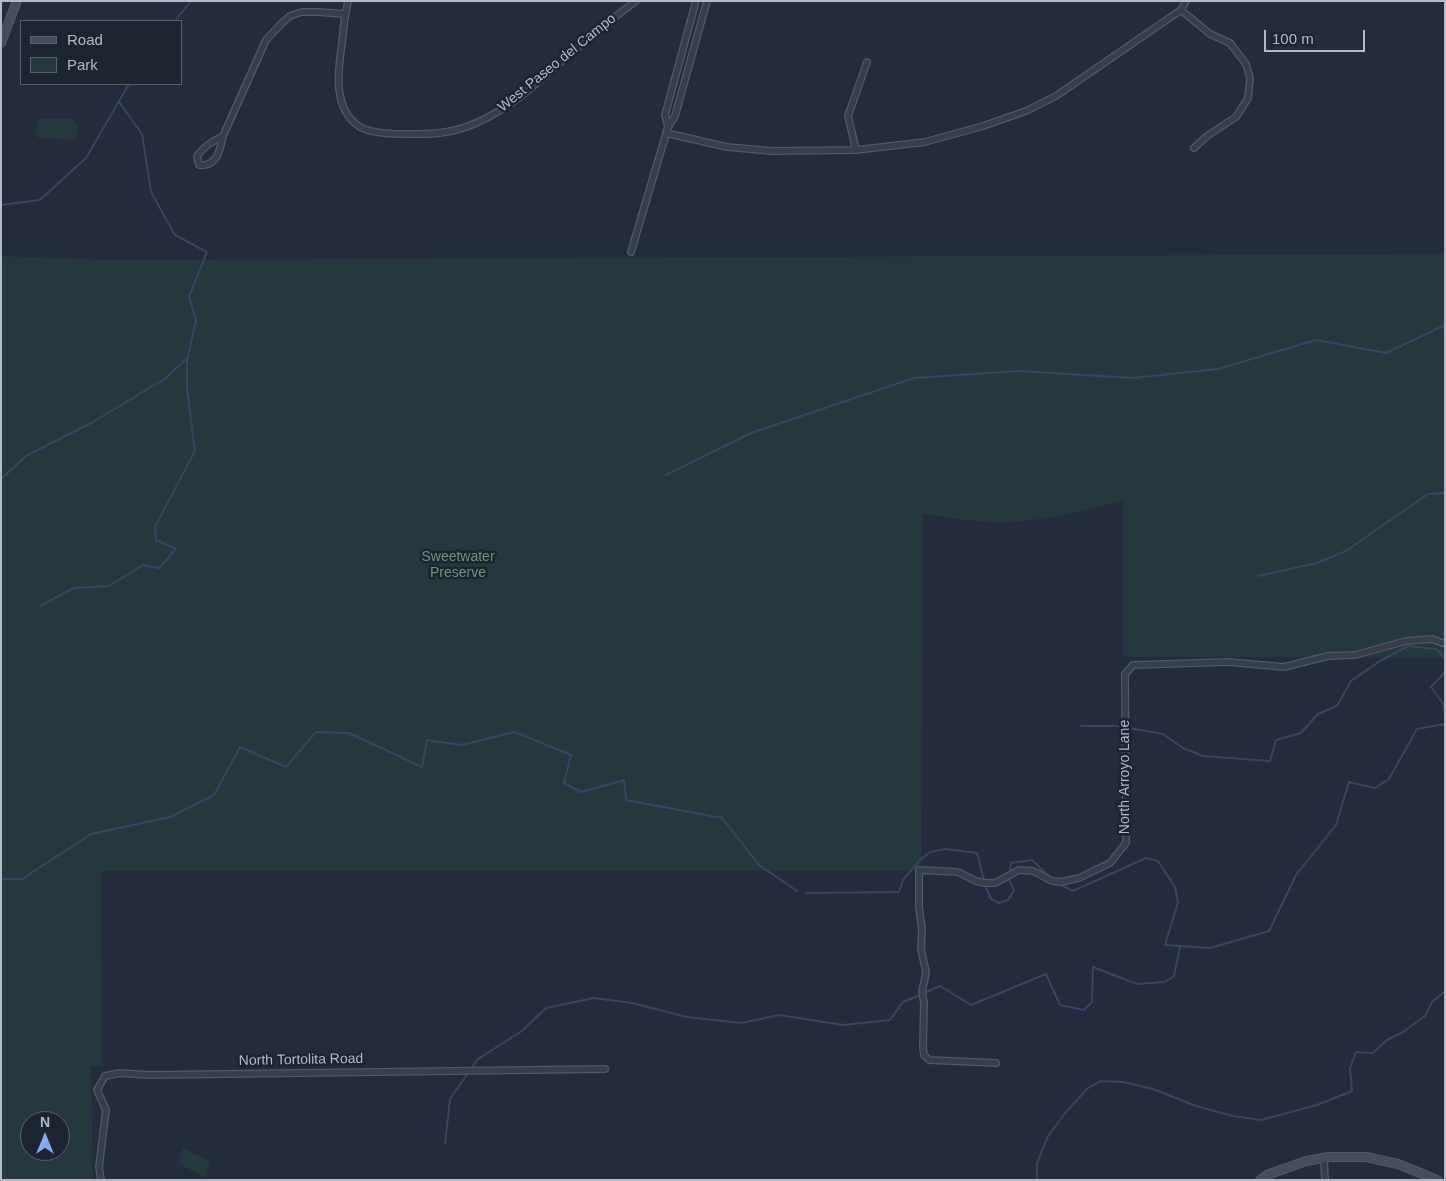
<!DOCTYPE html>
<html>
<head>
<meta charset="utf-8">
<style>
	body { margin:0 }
	#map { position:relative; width:1446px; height:1181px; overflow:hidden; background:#232b3c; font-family:Helvetica,sans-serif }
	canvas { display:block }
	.frame { position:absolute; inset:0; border:2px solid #b3b9c8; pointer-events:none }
	.legend { position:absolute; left:20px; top:20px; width:162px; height:65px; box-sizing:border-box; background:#1c2331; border:1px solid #585f6d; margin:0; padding:6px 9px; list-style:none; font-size:15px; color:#b3b9c8 }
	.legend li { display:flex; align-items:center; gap:10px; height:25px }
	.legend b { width:25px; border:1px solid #585f6d }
	.north { position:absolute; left:20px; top:1111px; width:50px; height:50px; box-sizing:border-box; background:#1c2331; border:1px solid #585f6d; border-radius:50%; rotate:0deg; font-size:14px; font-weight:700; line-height:20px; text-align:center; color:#b3b9c8 }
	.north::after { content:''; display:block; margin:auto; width:18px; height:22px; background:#88a8f7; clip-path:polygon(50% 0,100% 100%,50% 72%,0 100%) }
	.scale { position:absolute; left:1264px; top:30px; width:101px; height:22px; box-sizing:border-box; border:2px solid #b3b9c8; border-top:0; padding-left:6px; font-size:15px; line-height:18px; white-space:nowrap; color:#b3b9c8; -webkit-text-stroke:4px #1c2331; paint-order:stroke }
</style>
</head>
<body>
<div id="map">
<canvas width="1446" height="1181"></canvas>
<div class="frame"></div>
<ul class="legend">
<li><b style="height:6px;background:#454c5f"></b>Road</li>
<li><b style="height:14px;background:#25383d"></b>Park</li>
</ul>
<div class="north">N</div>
<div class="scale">100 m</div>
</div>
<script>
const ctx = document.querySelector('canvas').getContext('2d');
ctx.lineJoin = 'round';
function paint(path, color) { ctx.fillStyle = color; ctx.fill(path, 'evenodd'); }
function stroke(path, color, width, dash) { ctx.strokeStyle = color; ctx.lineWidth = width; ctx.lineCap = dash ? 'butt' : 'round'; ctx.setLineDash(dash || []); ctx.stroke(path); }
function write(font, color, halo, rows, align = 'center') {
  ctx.font = font + ' Helvetica,sans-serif'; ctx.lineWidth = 5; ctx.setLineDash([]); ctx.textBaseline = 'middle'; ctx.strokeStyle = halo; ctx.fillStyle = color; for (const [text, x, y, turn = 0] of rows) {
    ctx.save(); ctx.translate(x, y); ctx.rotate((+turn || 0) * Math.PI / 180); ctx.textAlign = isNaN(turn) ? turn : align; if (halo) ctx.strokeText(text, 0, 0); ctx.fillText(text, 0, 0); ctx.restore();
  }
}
const green = new Path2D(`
	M39 119H72L77 124V135L73 140 38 138 35 132Z
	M1445 254V658L1123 657V501C1088 510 1051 519 1014 522 984 524 952 518 923 514L921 871H101L102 1066H91L93 1180H1V256L108 260ZM30 1121H60V1151H30Z
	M183 1148 210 1161 205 1178 178 1163Z`);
const stream = new Path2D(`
	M175 21 191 1
	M1 205 40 200 86 158 129 84
	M666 475 751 433 914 378 1019 371 1133 378 1218 369 1316 340 1386 353 1445 325
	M1 479 26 456 93 422 166 378 186 359
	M1258 576 1317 563 1346 551 1428 494 1445 493
	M40 606 74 588 109 586 143 565 159 568 176 549 156 540 155 527 195 451 187 390V361L196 320 189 297 207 252 175 235 151 192 142 134 119 102
	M1445 672 1431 687 1444 705 1445 712
	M1081 726H1117L1163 734 1183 748 1203 756 1270 761 1276 740 1301 733 1318 714 1337 706 1351 681 1380 661 1408 646 1436 649 1445 658
	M1 879H22L91 834 170 817 214 795 240 747 286 767 316 732 349 733 422 767 427 740 461 745 515 732 571 755 564 783 581 792 624 780 626 800 722 818 759 865 797 891
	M1057 883 1073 891 1146 858 1158 861 1175 887 1178 902 1165 945 1210 948 1269 931 1296 875 1336 825 1349 782 1375 788 1389 779 1417 729 1445 724
	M985 885 991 899 999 903 1008 900 1014 890 1009 880 1011 863 1032 860 1050 877
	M806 893 899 892 903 880 919 861 930 852 946 849 977 853 984 880
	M924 993 940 986 971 1005 1046 974 1060 1005 1084 1010 1092 1002 1093 967 1137 984 1165 982 1174 976 1180 947
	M471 1069 478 1059 522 1031 546 1008 594 998 632 1003 687 1017 742 1023 779 1015 843 1025 890 1020 903 1002 920 995
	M445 1144 450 1099 468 1073
	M1037 1180V1163L1048 1136 1066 1112 1088 1088 1101 1081 1123 1082 1153 1089 1196 1106 1233 1116 1261 1120 1317 1105 1352 1091 1350 1068 1356 1052 1373 1053 1387 1040 1403 1032 1425 1016 1432 1002 1445 991`);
const street = new Path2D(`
	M348 1C345 15 343 29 342 43 338 70 332 109 360 127 373 134 394 134 409 134 445 135 468 130 499 111 522 98 542 78 562 61 586 40 610 20 636 1
	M1181 10 1210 34 1230 43 1246 64 1250 78 1248 98 1236 117 1207 136 1194 148
	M668 127 665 115 696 1
	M666 133 727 147 772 151 856 150 925 142 983 126 1026 111 1056 96 1181 10 1186 1
	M223 136C213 141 203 147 197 156L199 165C217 167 220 150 223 136L266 40 282 23 290 16 302 12H318L345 14
	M856 150 848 116 867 62
	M631 252 668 127 675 116 707 1
	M996 1063 929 1060 924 1055 923 1048 924 1003 922 992 926 973 921 948 922 929 919 907V870L958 872 976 881 985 883H995L1019 870 1033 871 1052 881 1061 882 1079 878 1110 863 1126 843 1125 674 1133 665 1229 662 1284 667 1328 656 1355 655 1406 641 1432 639 1445 644
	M1324 1158 1325 1180
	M101 1180 99 1167 106 1110 97 1090 105 1076 120 1073 149 1075 605 1069`);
const secondary = new Path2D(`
	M1 43 17 1
	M1260 1180 1267 1175 1306 1161 1329 1157H1366L1398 1164 1437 1180`);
const streetNames = [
	["West Paseo del Campo",557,63,-39],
	["North Arroyo Lane",1125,777,-90],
	["North Tortolita Road",301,1060,-1]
];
const parkNames = [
	["Sweetwater",458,557],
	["Preserve",458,573]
];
paint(green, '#25383d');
stroke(stream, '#374563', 2);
stroke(street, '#525967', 8);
stroke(secondary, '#525967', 10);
stroke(street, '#373e4c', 5.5);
stroke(secondary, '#454c5f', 8);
write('14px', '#b3b9c8', '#1c2331', streetNames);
write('14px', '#6a9879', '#1c2331', parkNames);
</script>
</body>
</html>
